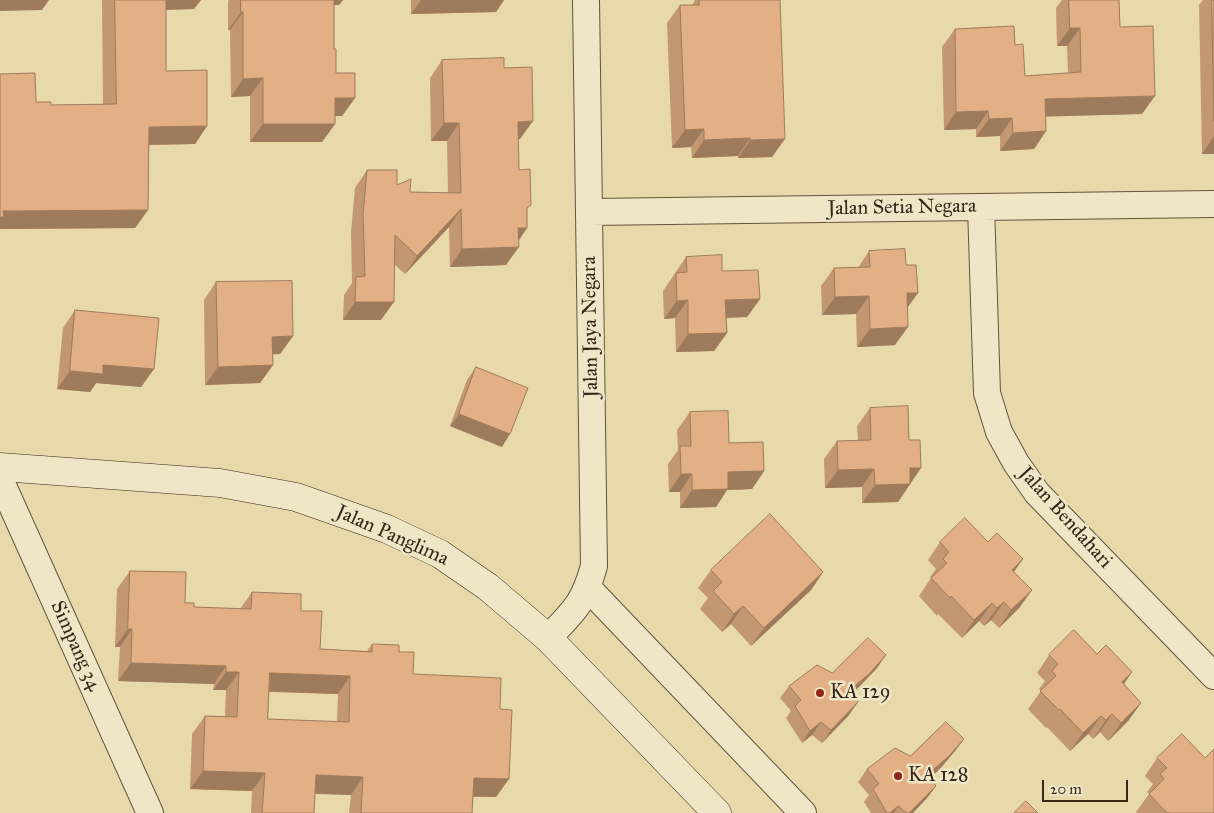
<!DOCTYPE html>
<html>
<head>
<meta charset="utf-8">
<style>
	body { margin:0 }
	#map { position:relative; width:1214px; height:813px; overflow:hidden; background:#e7d9aa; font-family:"IM FELL Great Primer",serif }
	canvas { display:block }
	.scale { position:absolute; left:1042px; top:780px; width:86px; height:22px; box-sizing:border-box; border:2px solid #382619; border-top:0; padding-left:6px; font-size:15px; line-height:18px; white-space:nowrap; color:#382619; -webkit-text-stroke:4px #efe6c8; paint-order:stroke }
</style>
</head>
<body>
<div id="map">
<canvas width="1214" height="813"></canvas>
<div class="scale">20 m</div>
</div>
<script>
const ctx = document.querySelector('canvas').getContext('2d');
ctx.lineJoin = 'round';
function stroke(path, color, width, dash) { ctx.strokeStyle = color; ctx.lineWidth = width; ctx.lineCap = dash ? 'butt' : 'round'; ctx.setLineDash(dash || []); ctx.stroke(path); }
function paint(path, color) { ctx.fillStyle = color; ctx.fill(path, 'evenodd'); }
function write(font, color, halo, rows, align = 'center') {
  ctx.font = font + ' "IM FELL Great Primer",serif'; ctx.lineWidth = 5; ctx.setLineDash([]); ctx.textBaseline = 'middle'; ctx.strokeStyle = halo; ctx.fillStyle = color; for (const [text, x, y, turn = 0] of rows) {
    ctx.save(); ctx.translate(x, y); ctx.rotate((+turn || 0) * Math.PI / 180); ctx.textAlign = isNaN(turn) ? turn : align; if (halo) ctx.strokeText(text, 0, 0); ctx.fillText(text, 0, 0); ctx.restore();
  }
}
const minor = new Path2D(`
	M981 207 987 393 999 432 1016 463 1037 493 1214 676
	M590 212 1214 204
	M0 479 150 813
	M588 588 803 813
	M548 638C574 611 584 603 594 566L586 0`);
const secondary = new Path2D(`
	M0 467 220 483 296 497 387 529 440 554 488 587 548 638 717 813`);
const wall = new Path2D(`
	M102 0H201L194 9 166 10V71L207 126 195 144 149 145 148 210 135 228 0 229V74L36 102 51 105 103 104Z
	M229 0H343L339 5H334V49L336 73 355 98 342 116H335V124L322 142H250V96L231 97 230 30H228V1Z
	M411 0H504L496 12 411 14Z
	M695 0H780L772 157 738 158V156L692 158 691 147 672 148 667 23 680 5H692Z
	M1062 0H1119L1120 27 1142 114 1046 116V131L1034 149 1000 151V136L976 137V129L944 130 942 47 955 29 1015 45 1025 76 1068 73 1067 46H1057L1056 8Z
	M1203 0H1214V154H1202L1199 5Z
	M442 60 504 68 520 139H518L519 170 527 211V228L519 240 506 265 450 267 449 227 405 274 395 265 381 320H343L344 295 352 283 351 232 355 188 367 170 410 192 448 193 447 141H431L430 78Z
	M869 251 907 308 895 345 857 347 856 314 822 315 821 286 834 268H858Z
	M686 257 760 299 747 317 726 318 727 333 714 351 676 352 675 318 664 319 663 291Z
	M216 282 293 336 280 354H273V365L260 383 205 385 204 300Z
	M75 310 154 369 141 387 96 383 90 392 57 389 63 328Z
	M476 367 502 447 450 426 467 380Z
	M870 408 910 483 898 502 862 503V487L825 488 824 459 837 441 858 440 857 426Z
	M690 412 764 471 752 489 727 490 716 507 680 508V492H669L668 464 678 450 677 430Z
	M940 542H988L1023 559 1014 572 1032 590 1019 608 999 628 991 620 984 626 979 621 962 638 938 614 937 616 919 596 931 578 930 577 936 569 928 560Z
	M711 570 823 572 811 590 751 646 731 624 722 632 700 609 708 598 698 588Z
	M130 571 194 607 240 609 252 592 301 611 320 649 367 651 372 644 399 652 413 674 500 709 509 779 496 797H473L472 813H349L351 795 315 794 314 813H251L252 791 190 789 192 734 205 716 225 717 226 690H213L214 684 118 681 120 647H115L117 589ZM269 692 338 694 337 722 268 719Z
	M1049 655 1123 684 1141 703 1128 721 1108 741 1100 732 1093 739 1088 734 1070 751 1047 727 1046 728 1028 709 1041 691 1039 689 1045 681 1037 673Z
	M877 668 860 686 852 693 849 715 822 743 812 735 802 743 786 718 791 711 780 698 789 686 832 673Z
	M964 739 955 751 939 770 930 777 936 786 927 798 913 813H871L864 802 869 795 858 782 867 769 910 756Z
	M1157 758 1214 813H1137L1136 812 1149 794 1147 792 1153 784 1145 776Z`);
const shadedWall = new Path2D(`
	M0 0H49L42 10 0 11Z
	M160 0H201L194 9 153 10Z
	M325 0H343L339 5H321Z
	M421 0H504L496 12 411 14Z
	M241 12H243L230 30H228Z
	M1070 28H1080L1067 46H1057Z
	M263 78 250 96 231 97 243 79Z
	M1155 96 1142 114 1032 117 1045 99Z
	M335 98H355L342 116H322Z
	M988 111 976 129 944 130 956 112Z
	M1012 118 1000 136 976 137 989 119Z
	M533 121 520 139 505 140 518 122Z
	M444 123H459L447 141H431Z
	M263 124H335L322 142H250Z
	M207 126 195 144 136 145 149 127Z
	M704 129 691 147 672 148 685 130Z
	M1046 131 1034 149 1000 151 1013 133Z
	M1214 136V154H1202Z
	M750 138 738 156 692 158 704 140Z
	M785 139 772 157 738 158 750 140Z
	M461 209 449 227 405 274 417 256Z
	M148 210 135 228 0 229V215L3 211Z
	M518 228H527L515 246Z
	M519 247 506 265 450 267 462 249Z
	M907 293H918L905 311Z
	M869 296 856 314 822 315 835 297Z
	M760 299 747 317 713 318 725 300Z
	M688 300 675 318 664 319 677 301Z
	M355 302H394L381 320H343Z
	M908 327 895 345 857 347 870 329Z
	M727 333 714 351 676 352 688 334Z
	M293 336 280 354 260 355 272 337Z
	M103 365 154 369 141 387 96 383 90 392 57 389 70 371Z
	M273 365 260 383 205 385 218 367Z
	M459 414 510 434 502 447 450 426Z
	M910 468H921L898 502 862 503 875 485Z
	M874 469 862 487 825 488 838 470Z
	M764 471 752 489 727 490 716 507 680 508 692 490 728 472Z
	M681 474H692L680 492H669Z
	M1023 559 1010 577 1012 570Z
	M823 572 811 590 751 646 764 628Z
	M1032 590 1019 608 999 628 1011 610Z
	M1004 602 991 620 984 626 997 608Z
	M992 603 979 621 962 638 974 620Z
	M743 606 731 624 722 632 734 614Z
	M128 629H132L120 647H115Z
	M886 655 877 668 860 686 841 703 850 690Z
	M131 663 226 666 214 684 118 681Z
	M226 672H239L226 690H213Z
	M1132 672 1120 690 1122 682Z
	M270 673 350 676 338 694 258 691Z
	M858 702 849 715 822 743 831 730Z
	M1141 703 1128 721 1108 741 1121 723Z
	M1112 714 1100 732 1093 739 1106 720Z
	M1101 716 1088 734 1070 751 1083 733Z
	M821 722 812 735 802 743 810 731Z
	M964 739 955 751 939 770 919 786 928 774Z
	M203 771 265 773 252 791 190 789Z
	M316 775 363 777 351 795 304 793Z
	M474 778 509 779 496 797 462 796Z
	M936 786 927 798 913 813H909Z
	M898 806 894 813H890Z`);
const building = new Path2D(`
	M115 0H166V71L207 70V126L149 127 148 210 3 211 4 217H0V74L35 73 36 102H51V105L116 104Z
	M241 0H334V49H336V73H355V98H335V124H263V78L243 79V12H241Z
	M699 0H780L785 139 750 140V138L704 140V129L685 130 680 5H699Z
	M1069 0H1119L1120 27 1153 26 1155 96 1045 99 1046 131 1013 133 1012 118 989 119 988 111 956 112 955 29 1014 26 1015 45 1023 44 1025 76 1081 72 1080 28H1070Z
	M1212 0H1214V121Z
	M504 58V68L532 67 533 121 518 122 519 170 530 169 531 205 527 208V228H518L519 247 462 249 461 209 417 256 395 235 394 302H355L356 277 365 276 363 214 367 170H397V185L411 179 410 192 461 193 459 123H444L442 60Z
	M905 249 906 265H916L918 293H907L908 327 870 329 869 296 835 297 834 268 870 267 869 251Z
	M722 255V271L758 270 760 299 725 300 727 333 688 334V300L677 301 676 273 687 272 686 257Z
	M292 281 293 336 272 337 273 365 218 367 216 282Z
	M75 310 159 318 154 369 103 365V374L70 371Z
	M476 367 528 388 510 434 459 414Z
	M908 406 909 440H920L921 468H910V484L875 485 874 469 838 470 837 441 871 440 870 408Z
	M728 411 729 443 763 442 764 471 728 472V489L692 490V474H681L680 446H691L690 412Z
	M770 514 823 572 764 628 743 606 734 614 713 591 722 582 711 570Z
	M965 518 988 542 997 533 1023 559 1012 570 1032 590 1011 610 1004 602 997 608 992 603 974 620 951 596 950 598 931 578 947 563 943 559 949 552 940 542Z
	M130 571 186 572 185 603H194V607L251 609 252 592 301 594V611H322L320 649 372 652V644L399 645V652H414L413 674 501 678 500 709 512 710 509 779 474 778 472 813H361L363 777 316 775 314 813H262L265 773 203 771 205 716 237 717 239 672H226V666L131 663 132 629H128ZM270 673 350 676 349 722 268 719Z
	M1074 630 1097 654 1106 645 1132 672 1122 682 1141 703 1121 723 1112 714 1106 720 1101 716 1083 733 1060 709 1059 710 1040 691 1056 676 1052 671 1058 664 1049 655Z
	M868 638 886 655 869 674 850 690 858 702 831 730 821 722 810 731 795 706 801 700 789 686 817 665 832 673Z
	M946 722 964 739 948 757 928 774 936 786 909 813H907L898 806 890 813H887L873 789 879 784 867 769 895 748 910 756Z
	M1182 734 1205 758 1214 749V813H1169L1168 812 1167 813 1149 794 1164 779 1160 774 1167 768 1157 758Z
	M1026 801 1038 813H1014Z`);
const markers = [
	[820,693,5,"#8f2418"],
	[898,776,5,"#8f2418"]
];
const streetNames = [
	["Jalan Setia Negara",902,208,-1],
	["Jalan Jaya Negara",591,327,-91],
	["Jalan Bendahari",1065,518,48],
	["Jalan Panglima",392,536,24],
	["Simpang 34",75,646,66]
];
const poiNames = [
	["KA 129",830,693],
	["KA 128",908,776]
];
stroke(minor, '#64533d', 28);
stroke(secondary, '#382619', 29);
stroke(minor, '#efe6c8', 26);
stroke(secondary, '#efe6c8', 28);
paint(wall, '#c29772');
paint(shadedWall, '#9e7b5c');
paint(building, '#e2b084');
stroke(building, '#9e7b5c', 1);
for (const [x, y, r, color] of markers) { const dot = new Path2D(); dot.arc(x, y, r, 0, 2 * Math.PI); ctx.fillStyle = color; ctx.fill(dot); stroke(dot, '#efe6c8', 2); }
write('20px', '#382619', '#efe6c8', streetNames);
write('20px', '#382619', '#efe6c8', poiNames, 'left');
</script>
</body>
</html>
